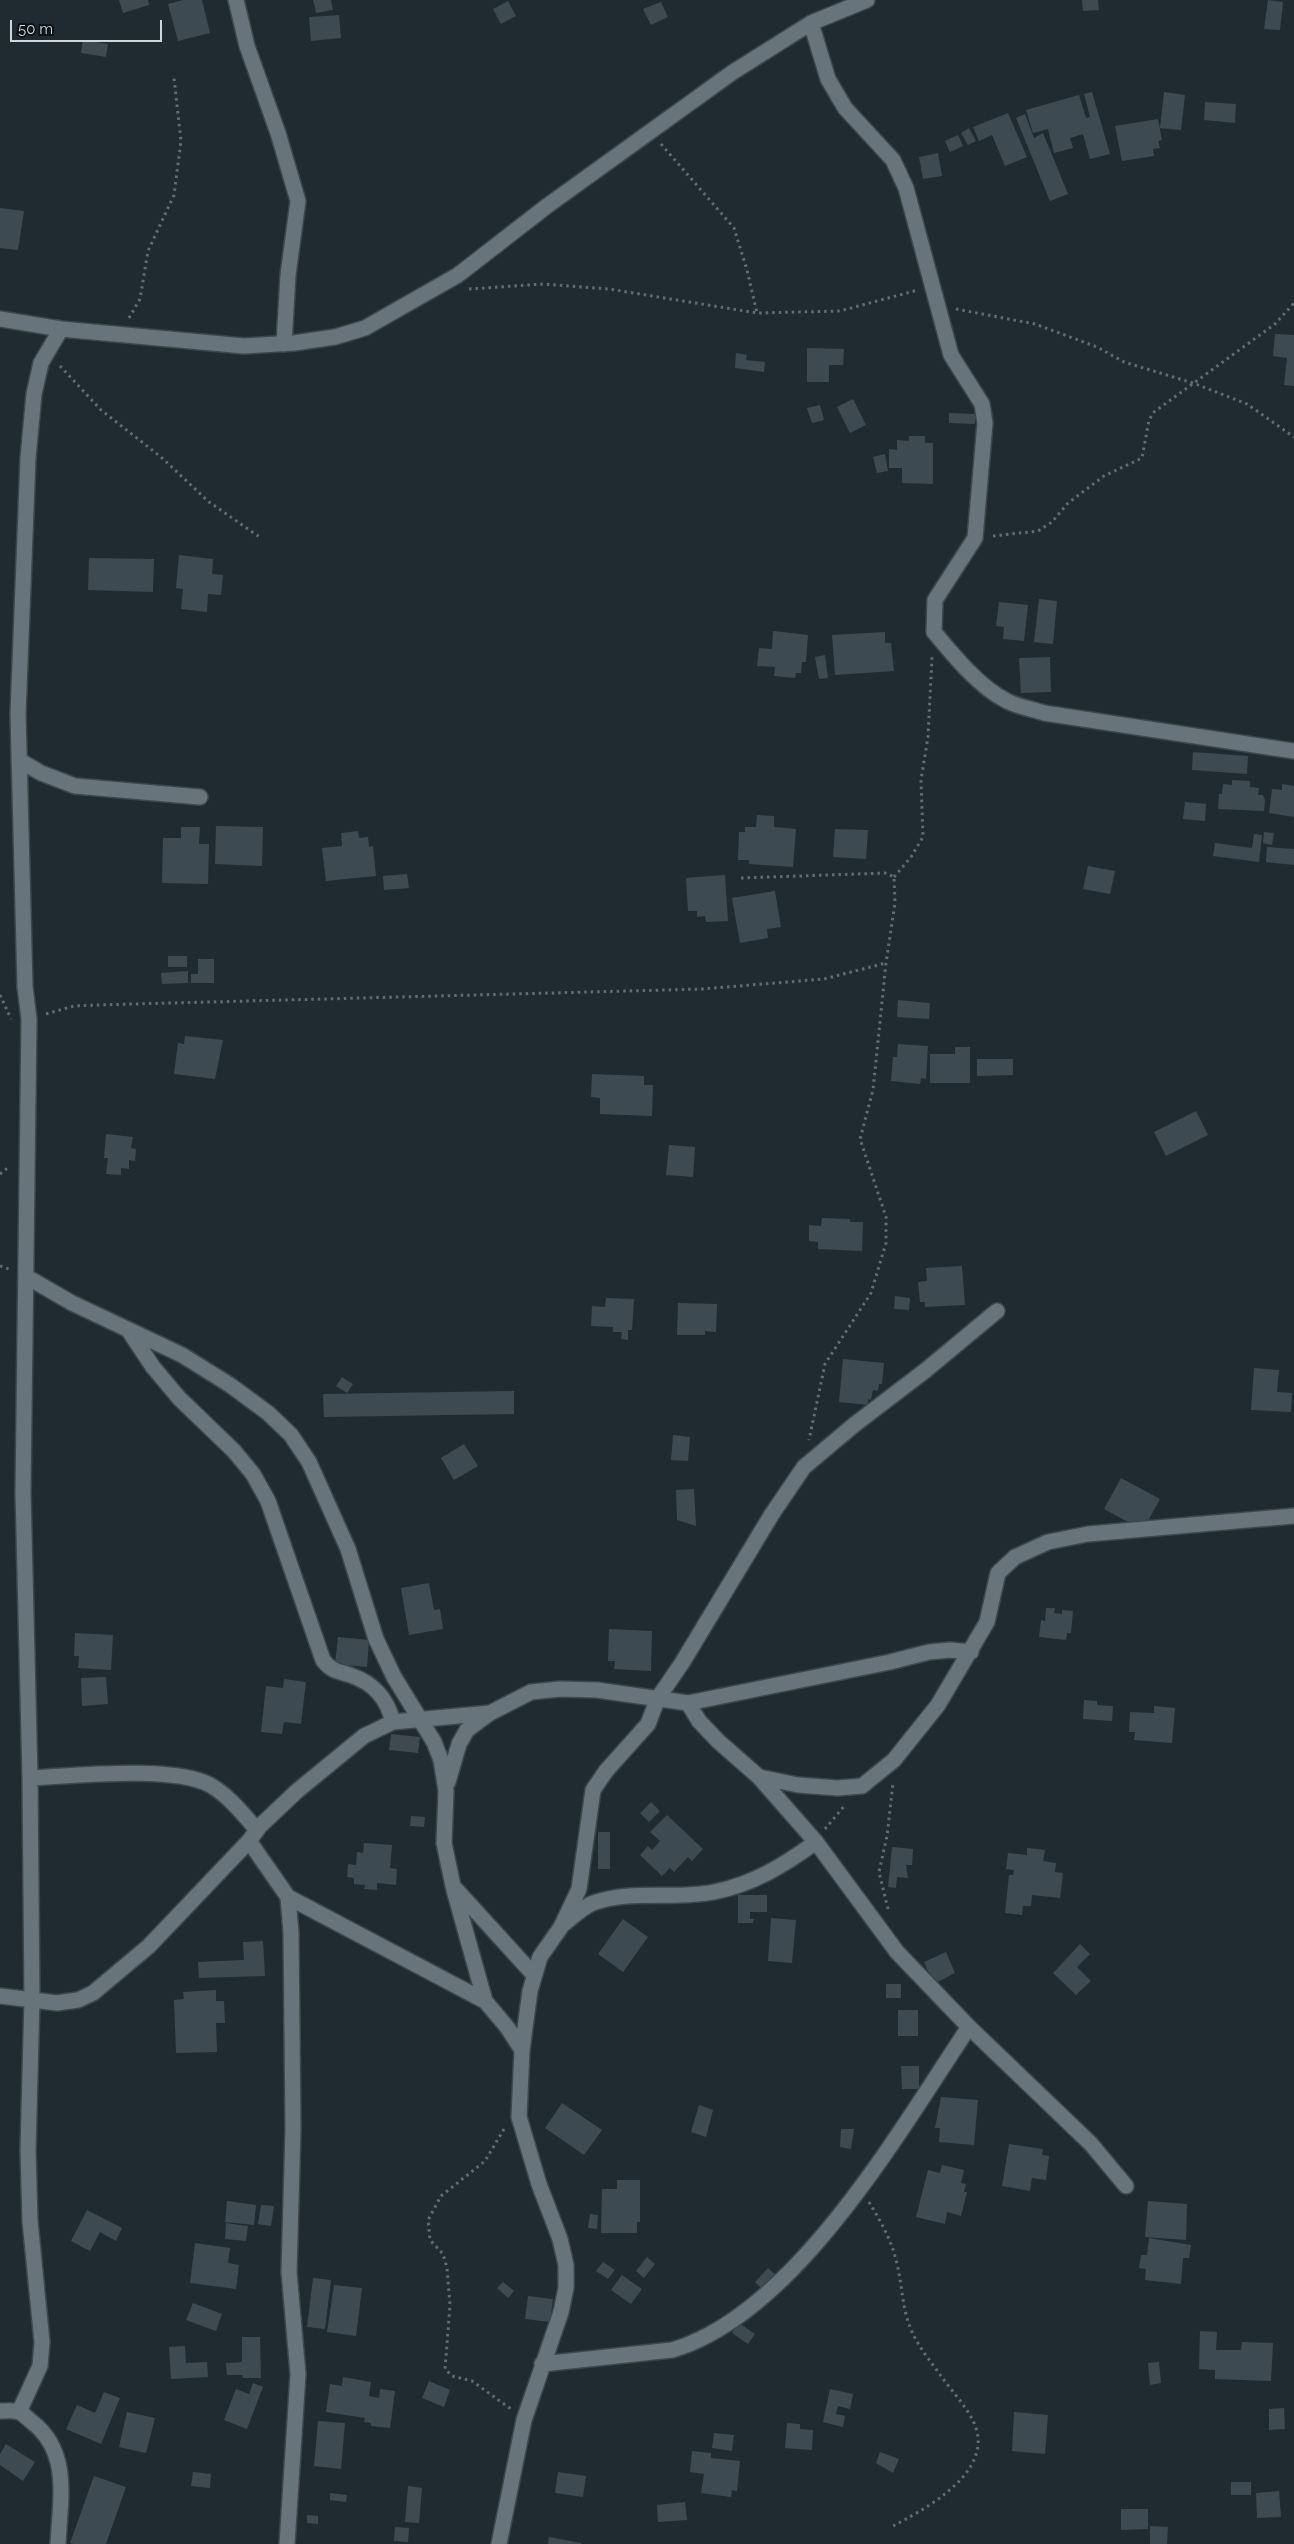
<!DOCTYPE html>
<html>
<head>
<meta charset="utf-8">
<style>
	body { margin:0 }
	#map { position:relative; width:1294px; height:2544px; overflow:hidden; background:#202b31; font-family:Raleway,sans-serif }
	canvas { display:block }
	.scale { position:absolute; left:10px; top:20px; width:152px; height:22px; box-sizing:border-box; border:2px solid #d0d7db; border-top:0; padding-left:6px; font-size:15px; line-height:18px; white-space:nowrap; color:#d0d7db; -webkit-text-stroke:4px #0e1316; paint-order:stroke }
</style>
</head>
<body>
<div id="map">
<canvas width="1294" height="2544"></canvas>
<div class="scale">50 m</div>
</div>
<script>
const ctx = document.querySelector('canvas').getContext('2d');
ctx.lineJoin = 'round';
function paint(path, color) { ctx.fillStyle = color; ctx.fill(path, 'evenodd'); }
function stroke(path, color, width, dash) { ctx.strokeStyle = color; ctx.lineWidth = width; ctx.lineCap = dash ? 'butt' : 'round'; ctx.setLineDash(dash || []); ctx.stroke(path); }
const building = new Path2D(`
	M119 0H148L149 5 123 13Z
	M183 0H202L210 33 178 41 168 4Z
	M313 0H331L333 10 316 13Z
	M1082 0H1098L1099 10 1083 11Z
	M1268 0 1283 2 1280 30 1264 29Z
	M508 1 516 16 501 24 493 9Z
	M661 2 668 17 651 25 643 9Z
	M339 15 341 38 311 41 309 17Z
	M83 40 108 44 106 57 81 53Z
	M1092 92 1110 154 1090 159 1083 134 1070 138 1073 148 1054 153 1048 129 1033 133 1026 110 1079 95 1086 118 1090 117 1084 94Z
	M1164 92 1185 95 1181 130 1160 128Z
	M1205 102 1236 104 1235 123 1204 120Z
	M1008 113 1027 157 1005 166 992 135 979 141 973 127Z
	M1025 114 1034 138 1043 133 1068 194 1050 201 1016 118Z
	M1158 119 1162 140 1158 141 1160 148 1153 149 1154 156 1122 161 1115 126Z
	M969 128 976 141 968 145 961 133Z
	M958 135 963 146 950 152 945 141Z
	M938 153 942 176 923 179 919 157Z
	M0 208 24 211 18 250 0 248Z
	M1275 334 1294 335V386L1284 385 1287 358 1273 356Z
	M807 348 844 349 843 365H829V382H807Z
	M736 353 747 355 746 360 765 362 764 372 735 368Z
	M853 399 866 425 850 433 837 407Z
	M820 405 824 420 812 423 807 408Z
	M949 413 975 414V424L949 423Z
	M909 436H925V443H933V484L902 483V468H889V449L897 450V440L909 441Z
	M885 454 888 471 877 473 873 457Z
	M179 555 213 559 212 574 223 575 221 595 208 594 207 612 181 609 183 589 176 588Z
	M89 558 154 559 153 592 88 590Z
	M1039 599 1057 601 1053 644 1034 642Z
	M999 602 1028 605 1024 641 1003 639 1004 627 996 626Z
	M773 631 808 635 806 662H802L801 673H796L795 678 774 676 775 667 757 666 759 648 772 649Z
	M885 632V643H891L894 671 835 675 832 635Z
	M825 655 828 678 819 679 815 657Z
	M1050 657 1051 692 1021 693 1019 658Z
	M1193 752 1248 756 1247 774 1192 770Z
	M1232 780 1250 781V787L1259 788 1258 795H1263L1265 800 1264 811 1218 809 1219 794H1222L1223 784 1232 785Z
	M1282 784 1294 786V817L1269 813 1272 789 1282 790Z
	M1185 802 1206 804 1205 821 1183 819Z
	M757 815 774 816V827L796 829 793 867 749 864V860H738L739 832H745V827H756Z
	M216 826 263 827 262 866 215 864Z
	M181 827H200L199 844H209L208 884 162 883 163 838H181Z
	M835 829 868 830 866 859 833 857Z
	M358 831 359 838 368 837 369 847 373 846 376 876 326 881 322 848 342 846 341 833Z
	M1264 832 1274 833 1272 845 1263 843Z
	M1254 834 1262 835 1259 862 1213 856 1215 843 1252 848Z
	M1267 847 1294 849V865L1266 862Z
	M1088 866 1115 871 1110 894 1083 889Z
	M407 874 409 888 384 890 383 876Z
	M725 875 728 921 706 922 705 916 697 917V911H688L686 878Z
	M775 891 781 927 767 929 768 938 740 943 732 898Z
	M168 956H187V967H168Z
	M198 959H214V983H191V974H198Z
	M188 971V983L162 984 161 973Z
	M898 1000 930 1003 929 1019 897 1017Z
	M185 1036 223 1040 215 1079 174 1074 178 1043 184 1044Z
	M898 1044 928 1046 926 1079 921 1078 920 1084 891 1081 893 1057H897Z
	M955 1047H970V1083H930V1054H955Z
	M977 1059H1013V1075L977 1076Z
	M592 1074 644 1076V1085H653L652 1116 600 1114V1098L591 1097Z
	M1196 1111 1208 1135 1166 1156 1154 1132Z
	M106 1134 133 1137 131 1148 136 1149 135 1161 129 1160V1169L121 1168V1175L106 1174 108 1158H104Z
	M669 1145 695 1147 693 1177 666 1175Z
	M822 1218 850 1219V1222H863L862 1251 818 1249V1242L809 1241V1225L821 1226Z
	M962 1266 965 1305 925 1307V1302H920L918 1282 927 1281 926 1268Z
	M895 1296 910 1298 909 1310 894 1309Z
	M606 1298 634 1299 632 1330H628V1340L621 1339 622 1332H613V1327L591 1326 592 1306 605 1307Z
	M678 1303 717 1304 716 1332 705 1331V1335H677Z
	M843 1359 884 1363 882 1384H879L878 1391 873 1390 871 1400 868 1399V1405L839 1402Z
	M1254 1368 1279 1370 1277 1392 1292 1393 1291 1412 1251 1410Z
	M342 1377 353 1384 347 1393 336 1386Z
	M514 1391V1414L324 1417 323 1394Z
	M673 1435 690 1437 688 1461 671 1460Z
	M464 1444 478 1466 454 1480 441 1458Z
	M1121 1478 1160 1499 1143 1530 1104 1509Z
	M694 1489 696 1526 677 1520 676 1490Z
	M429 1583 434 1610 440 1609 443 1629 409 1635 401 1588Z
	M1046 1608H1055L1054 1613 1062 1614V1610L1073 1611 1071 1633H1067L1066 1640 1039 1637 1041 1620 1045 1621Z
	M609 1629 652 1631 651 1671 614 1669 615 1661H608Z
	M75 1633 113 1635 111 1670 78 1668 79 1656H74Z
	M338 1637 369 1640 367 1667 335 1664Z
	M106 1677 108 1704 82 1706 81 1678Z
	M284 1679 306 1682 301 1724 284 1722 282 1734 261 1732 266 1686 283 1688Z
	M1084 1700 1097 1701V1705L1113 1706 1112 1721 1083 1719Z
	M1154 1706 1175 1708 1172 1743 1134 1740 1135 1732H1129L1130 1712 1154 1713Z
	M391 1734 420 1737 418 1753 389 1750Z
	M651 1802 660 1811 649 1822 640 1813Z
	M667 1815 703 1849 692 1861 688 1857 674 1872 670 1868 662 1876 640 1855 648 1846 652 1850 660 1841 650 1832Z
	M411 1816 425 1817 424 1827 410 1826Z
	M598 1832H610V1869H598Z
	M364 1843 392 1845 390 1868 397 1869 396 1885 377 1883V1890L364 1889 365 1885 354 1884V1878L347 1877 348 1864 356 1865 357 1852 363 1853Z
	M892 1847 913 1849 912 1865H906L908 1878 897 1877 896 1888 888 1887Z
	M1027 1848 1045 1850 1043 1861 1056 1863 1055 1872 1063 1873 1060 1898 1032 1895 1031 1906H1023L1022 1915 1005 1913 1009 1875H1013L1014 1870 1006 1869 1008 1853 1027 1855Z
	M738 1895H767V1912H750V1919H754L753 1923H738Z
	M771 1918 796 1920 792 1963 768 1961Z
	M623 1919 648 1937 623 1972 598 1954Z
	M263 1941 265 1976 199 1978 198 1962 244 1960 243 1942Z
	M1080 1944 1090 1954 1077 1967 1091 1981 1076 1995 1053 1973Z
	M946 1952 955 1973 934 1984 924 1962Z
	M886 1984H901V1998H886Z
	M216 1990V2001H224L225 2023H216L217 2052 176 2053 174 2000 184 1999 183 1992Z
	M898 2010H918V2036H898Z
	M901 2066H919V2089H902Z
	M941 2097 978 2100 974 2145 939 2142 940 2128H935Z
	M562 2103 602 2130 584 2155 545 2128Z
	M699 2105 713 2110 706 2137 691 2132Z
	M841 2129H854L851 2149 840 2147Z
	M1009 2144 1043 2149 1042 2155 1049 2156 1046 2180 1032 2178 1030 2191 1002 2186Z
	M942 2165 964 2170 961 2183 966 2184 964 2192H967L961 2216 947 2212 945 2224 916 2217 928 2170 940 2173Z
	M617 2180H640V2222H637V2233H601L602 2189H617Z
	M227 2201 256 2205 254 2225 225 2222Z
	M1148 2201 1187 2204 1186 2240 1145 2237Z
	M261 2205 274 2206 271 2226 258 2224Z
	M87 2210 122 2228 116 2241 100 2232 90 2251 71 2241Z
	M590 2214 598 2215 597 2229 588 2228Z
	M226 2223 248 2226 246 2241 225 2239Z
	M1149 2238 1191 2245 1189 2258H1183L1181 2284 1145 2280 1146 2269 1139 2268 1141 2255H1147Z
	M195 2243 230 2248 228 2263 239 2265 236 2289 190 2283Z
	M647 2257 655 2264 644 2278 636 2271Z
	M603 2262 615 2270 608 2279 596 2271Z
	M768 2268 776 2275 763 2290 755 2282Z
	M622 2275 642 2289 631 2304 611 2290Z
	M313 2278 331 2280 325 2329 307 2327Z
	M503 2282 514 2291 508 2298 497 2288Z
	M334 2285 362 2288 356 2336 327 2332Z
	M528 2296 553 2299 550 2322 525 2319Z
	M193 2303 222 2314 216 2331 186 2320Z
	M739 2323 755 2334 748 2344 732 2333Z
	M1200 2331 1217 2332 1216 2350H1241L1242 2342 1273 2343 1271 2381 1215 2379V2370L1199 2369Z
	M242 2337H260L261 2378H243L242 2375H227L226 2363 242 2362Z
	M185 2346 186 2363 207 2362 208 2377 171 2379 169 2347Z
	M1159 2362 1161 2383 1150 2385 1148 2363Z
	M343 2377 371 2382 369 2396 379 2398 380 2389 395 2391 390 2428 371 2426V2423L364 2422 365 2418 326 2412 330 2384 342 2386Z
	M429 2381 450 2390 444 2407 422 2398Z
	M253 2383 263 2387 247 2429 224 2420 236 2389 249 2394Z
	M830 2389 853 2394 850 2409 838 2406 836 2414 845 2416 843 2427 823 2422Z
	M104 2392 120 2398 101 2444 66 2429 77 2405 95 2413Z
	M1284 2408 1285 2429 1269 2430V2409Z
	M127 2412 155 2418 146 2453 119 2447Z
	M1014 2412 1048 2415 1045 2454 1012 2451Z
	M318 2421 345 2423 341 2469 314 2466Z
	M787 2423 800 2424V2429L813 2430 812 2450 785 2448Z
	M714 2433 734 2435 732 2451 712 2448Z
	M6 2444 35 2462 23 2481 0 2465V2454Z
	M692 2451 711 2453V2458L740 2461 737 2491 732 2490 731 2497 701 2493 704 2474 690 2472Z
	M880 2452 899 2459 893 2473 876 2463Z
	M193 2472 211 2474 210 2488 191 2486Z
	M558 2472 586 2476 583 2497 555 2493Z
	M94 2476 126 2487 106 2544H73L70 2543Z
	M1231 2482H1251V2495H1231Z
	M408 2486 422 2488 419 2523 405 2522Z
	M1279 2491 1281 2517 1257 2518 1256 2493Z
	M330 2493 347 2495 346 2502 330 2500Z
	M685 2502 687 2520 658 2522 657 2505Z
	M1121 2509H1148V2529L1121 2530Z
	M307 2515 318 2516V2524L307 2523Z
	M1150 2526 1168 2527 1167 2544H1150Z
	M395 2527 409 2528 408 2542 394 2541Z
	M549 2537 581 2543V2544H548Z`);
const path = new Path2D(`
	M661 144 734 228 747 270 757 313
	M469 289 543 284 609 289 757 313 840 311 918 290
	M956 309 1035 324 1097 347 1124 362 1193 383 1247 404 1294 437
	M129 318 140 299 148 251 174 195 181 141 174 78
	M60 366 101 410 161 457 209 502 261 538
	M993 536 1038 531 1052 522 1068 503 1104 476 1142 458 1149 420 1154 412 1275 324 1294 303
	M894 877 911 857 923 837 921 780 928 737 932 657
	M741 878 885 873 894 877 895 903 886 963 873 1090 860 1139 886 1217V1243L871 1293 825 1364 809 1440
	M0 995 11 1019
	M46 1014 74 1006 96 1005 702 989 824 979 886 963
	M0 1174 10 1166
	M0 1266 9 1269
	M825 1829 845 1805
	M888 1909 879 1872 887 1836 893 1783
	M504 2129 485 2161 441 2196 428 2220 430 2240 443 2254 447 2268 450 2305 445 2369 452 2376 472 2381 511 2409
	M869 2202C881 2222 892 2241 897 2264 902 2284 902 2305 909 2324 915 2343 929 2359 941 2376 953 2393 976 2416 978 2437 982 2479 923 2510 893 2526`);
const street = new Path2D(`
	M236 0 247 46 278 133 298 201 288 275 284 344
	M811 23 828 79 845 108 893 160 906 188 951 355 982 404 985 423 975 538 935 600 934 632C953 655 980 688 1007 701 1018 707 1032 709 1044 713L1294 751
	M0 319 61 329 244 346 294 343 335 337 365 328 458 275 547 206 733 72 811 23 867 0
	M19 760 41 773 75 786 200 797
	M27 1277 72 1303 182 1355 230 1385 268 1413 291 1435 309 1462 348 1549 376 1639 394 1677 434 1742 441 1760 446 1791 444 1843 453 1886 534 1975
	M129 1331 153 1367 179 1398 234 1451 253 1474 268 1501 323 1660C331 1671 338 1671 350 1675 374 1683 387 1698 393 1722
	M688 1703 699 1721 718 1741 759 1777 798 1785 838 1788 862 1786 894 1760 938 1705 987 1622 998 1573 1015 1557 1048 1542 1088 1534 1294 1516
	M759 1777 816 1842 897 1952 969 2027 1091 2144 1126 2186
	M30 1778C73 1776 173 1765 210 1785 228 1795 243 1814 257 1830
	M448 1782 459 1744 467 1730 490 1713 531 1692 560 1689 597 1690 688 1703 890 1662 929 1652 950 1650 971 1652
	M249 1841 288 1897 291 1933 293 2129 289 2272 298 2374 287 2544
	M454 1890 485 2001
	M288 1897 485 2001 507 2027 522 2050
	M565 1923C574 1916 583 1907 593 1903 632 1889 675 1900 714 1892 754 1884 784 1865 816 1842
	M0 1996 57 2003 78 2000 93 1993 149 1946 249 1841 260 1826 297 1791 364 1736 393 1722 490 1713
	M542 2364 672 2350C795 2314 900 2130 969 2027
	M0 2411C6 2411 14 2410 19 2412 24 2414 28 2419 32 2422 71 2452 60 2500 58 2544
	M19 2412 40 2366 42 2342 30 2221 28 2150 32 2000 30 1778 23 1492 29 1019 25 987 18 714 28 458 34 394 41 363 61 329
	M499 2544 524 2420 561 2312 566 2288V2265L560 2239 539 2184 519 2117 522 2050 530 1991 540 1957 561 1927 579 1889 593 1790 606 1771 648 1724 658 1698 682 1663 772 1514 804 1467 854 1425 926 1370 997 1311`);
paint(building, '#3e4a51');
stroke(street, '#3d474b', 18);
stroke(path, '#636c72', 3, [2.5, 4]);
stroke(street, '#67747b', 15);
</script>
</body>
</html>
